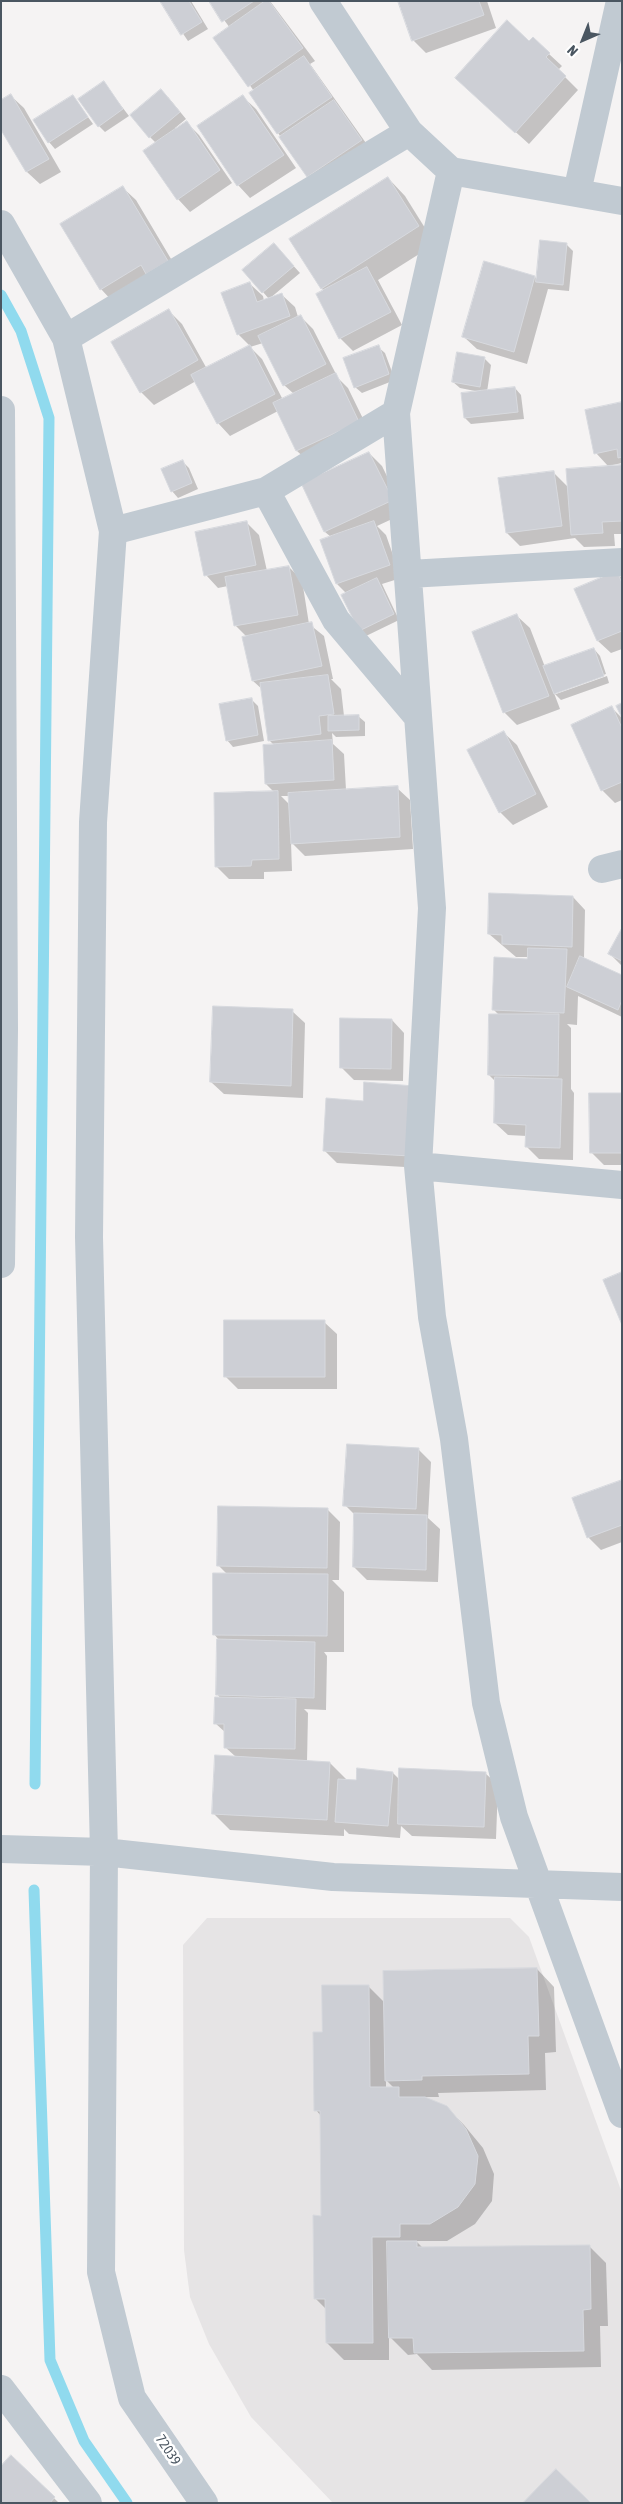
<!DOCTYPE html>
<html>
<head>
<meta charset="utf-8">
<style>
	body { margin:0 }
	#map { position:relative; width:623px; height:2504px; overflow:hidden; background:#f5f3f3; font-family:"Asap Condensed",sans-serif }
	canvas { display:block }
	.frame { position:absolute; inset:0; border:2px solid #4a5661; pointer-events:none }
	.north { position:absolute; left:558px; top:15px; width:50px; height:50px; -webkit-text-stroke:4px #fff; paint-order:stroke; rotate:224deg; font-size:14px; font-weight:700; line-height:20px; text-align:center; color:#4a5661 }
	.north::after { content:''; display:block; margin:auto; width:18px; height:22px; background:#4a5661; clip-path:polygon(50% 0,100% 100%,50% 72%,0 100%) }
</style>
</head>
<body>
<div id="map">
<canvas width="623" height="2504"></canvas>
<div class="frame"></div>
<div class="north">N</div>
</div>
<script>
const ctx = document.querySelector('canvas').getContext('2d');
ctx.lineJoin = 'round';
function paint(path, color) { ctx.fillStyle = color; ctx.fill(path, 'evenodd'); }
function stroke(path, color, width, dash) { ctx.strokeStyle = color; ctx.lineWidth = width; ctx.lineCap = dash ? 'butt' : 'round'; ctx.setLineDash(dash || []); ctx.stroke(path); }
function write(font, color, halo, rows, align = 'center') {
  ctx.font = font + ' "Asap Condensed",sans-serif'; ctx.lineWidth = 5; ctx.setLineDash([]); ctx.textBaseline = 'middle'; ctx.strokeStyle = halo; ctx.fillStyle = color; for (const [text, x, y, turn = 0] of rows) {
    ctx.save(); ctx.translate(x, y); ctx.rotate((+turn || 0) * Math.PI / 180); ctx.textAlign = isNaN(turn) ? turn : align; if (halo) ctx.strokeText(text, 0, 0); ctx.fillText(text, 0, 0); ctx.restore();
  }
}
const education = new Path2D(`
	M207 1918H510L529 1937 622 2193V2503H333L251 2417 209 2344 190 2297 184 2250 183 1945Z`);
const shadow = new Path2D(`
	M161 1H191L208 29 188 41Z
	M210 1H270L315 61 310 64 373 153 308 177 278 133 254 91 215 38 230 28Z
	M399 1H487L496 28 426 53 413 40Z
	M529 42 549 54 562 66 558 70 578 90 529 144 469 90Z
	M103 82 129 116 105 132 99 126Z
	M11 96 24 108 61 172 40 184 27 172 1 127Z
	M73 96 93 124 55 149 49 142Z
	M168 97 186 119 175 128 176 129 186 122 199 135 232 183 190 212 178 199 156 143 150 137Z
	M243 97 256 109 296 168 250 198 238 185Z
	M388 178 405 196 435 244 378 280 402 325 353 351 340 338 322 288Z
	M123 188 136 200 180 274 113 302 101 289Z
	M567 245 573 251 569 291 548 289 527 364 477 349 464 337 485 263 535 277 538 280Z
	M280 251 300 273 269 299 263 292Z
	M250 284 263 296 264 301 282 295 295 307 298 317 300 316 313 329 338 378 348 388 371 435 310 463 297 451 278 411 230 436 218 423 196 381 154 405 141 392 113 342 169 311 182 324 207 369 250 346 238 334ZM263 343 284 385 294 394 283 400 262 359 250 347Z
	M378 347 385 353 395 380 362 393 355 387Z
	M484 358 491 365 487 392 515 388 521 395 524 419 471 424 465 418 480 392 460 388 453 382Z
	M622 403V463L608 466 596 453Z
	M369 453 382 466 405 513 377 526 386 535 401 578 382 584 399 620 366 636 360 630 347 594 337 584 321 541 331 537 325 532 303 484Z
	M183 462 189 468 198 489 178 498 172 491Z
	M622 467V534H614L615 546 584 547 575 538 520 546 507 533 499 480 553 472 568 487Z
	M246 522 259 535 267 571 289 567 302 580 309 624 324 636 333 679H331L341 689 344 716H358L365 722V736L336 737 332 733 333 744 344 754 346 790 397 788 410 800 413 849 305 856 291 842 292 871 264 872V879H229L216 866 275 793 266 784 275 746 269 740 263 690 253 681 243 638 247 637 235 625 228 586 218 588 206 575ZM281 796H289L290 805Z
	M616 572 622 578V649L611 653 598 641 576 589Z
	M517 616 530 628 545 667 594 649 600 656 606 674 556 692V694L607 676 609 683 561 700 554 693 560 709 517 725 504 712Z
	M251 699 258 706 264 741 233 747 227 740Z
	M612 708 622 718V800L615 803 602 790Z
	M504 733 517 745 548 807 513 825 500 812Z
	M573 897 585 910 584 959 622 976V1017L578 996 577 1025 567 1024 571 1028V1089L574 1093 573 1160 539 1159 527 1147V1136L508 1135 495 1123 496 1082 489 1075 499 1015 493 1009 528 957H516L489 934Z
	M622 931V966L609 953Z
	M292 1011 305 1023 303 1098 224 1094 211 1082Z
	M392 1020 404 1033 403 1081 354 1080 341 1067Z
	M621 1094 622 1165H604L591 1152Z
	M364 1102 422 1168 337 1163 324 1150Z
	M324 1322 337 1334V1389H238L225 1376Z
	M418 1449 431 1462 428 1518 440 1529 438 1582 367 1580 354 1567 356 1516 345 1505Z
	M622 1481V1542L601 1550 588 1537Z
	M327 1509 340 1522 339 1580H332L344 1592V1652H324L327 1656 326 1710 304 1709 308 1713 307 1762 330 1763 347 1780 357 1782 393 1773 400 1780 485 1773 498 1785 496 1839 412 1836 401 1826 400 1838 349 1834 344 1829V1836L230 1830 213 1813 236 1757 225 1747 226 1733 215 1723 221 1699 217 1694 218 1639 214 1634 228 1575 219 1566Z
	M537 1969 554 1987 556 2052 545 2053 546 2090 438 2093 439 2097H423L446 2107 464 2125 483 2148 494 2174 492 2201 475 2224 447 2241H416L423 2248 589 2246 606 2263 608 2326H600L601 2367 432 2370 417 2354 408 2355 389 2336V2360H344L327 2343V2310L315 2298 322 2217 321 2116 316 2110 324 2033 368 1986 385 2003ZM386 2080 394 2088H386Z
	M12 2457 59 2503H1Z`);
const stream = new Path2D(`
	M1 295 21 331 49 418 35 1784
	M34 1890 50 2360 84 2441 127 2503`);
const building = new Path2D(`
	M160 1H189L202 22 181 35Z
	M209 1H254L222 22Z
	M265 1H269L303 48 248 87 213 38Z
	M398 1H479L484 15 412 41Z
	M507 20 529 41 533 37 550 53 546 57 566 76 515 133 455 78Z
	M304 56 332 97 277 134 249 93Z
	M104 81 123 109 98 127 78 99Z
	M161 89 180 112 149 138 130 115Z
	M11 94 49 159 26 172 1 130V100Z
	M73 95 88 117 48 143 33 120Z
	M243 95 284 155 237 186 197 126Z
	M334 100 362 140 307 177 279 137Z
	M187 121 220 170 177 200 143 151Z
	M388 177 419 226 321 289 289 239Z
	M123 186 168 261 146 274 141 265 100 290 60 224Z
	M540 240 567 243 563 285 536 282Z
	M274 243 294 266 262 293 242 270Z
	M484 261 535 276 514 352 462 337Z
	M367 267 391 312 339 339 316 294Z
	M250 282 257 302 282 293 290 316 237 335 221 293Z
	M169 309 198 360 140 393 111 342Z
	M301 315 326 364 283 386 258 336Z
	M250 345 275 394 217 424 191 375Z
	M379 345 389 374 354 388 343 358Z
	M457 352 485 357 480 387 452 382Z
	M336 373 359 422 296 451 273 403Z
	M515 387 518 412 464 418 461 393Z
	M622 402V457L618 458 617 449 594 454 585 410Z
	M369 452 393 500 324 532 301 483Z
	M183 460 192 483 171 492 161 469Z
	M622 465V521L602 522 603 533 571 535 566 469Z
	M554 471 562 526 506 533 498 478Z
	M247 521 256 565 204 576 195 532Z
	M374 521 390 565 336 584 320 540Z
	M289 566 298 615 234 626 225 577Z
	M617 571 622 583V631L597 641 574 589Z
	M377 578 394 614 359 631 341 595Z
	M517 614 549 696 503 713 472 632Z
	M312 622 322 666 252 681 242 637Z
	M594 648 604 676 554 694 543 666Z
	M328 675 334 714 319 716 321 734 268 741 260 683Z
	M252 698 258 735 226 741 219 704Z
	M622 703V718L616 706Z
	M612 706 622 728V782L601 791 571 725Z
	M359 715V730L328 731V716Z
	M504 731 536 794 499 813 467 750Z
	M332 740 334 780 265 784 263 745Z
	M398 786 400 837 291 844 288 793Z
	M278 791 279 859 252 860 251 866 215 867 214 793Z
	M489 893 573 896 572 947 502 944V935L488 934Z
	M622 928V961L608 954Z
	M528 948 567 949 564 1013 492 1010 494 957 527 959Z
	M580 956 622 975V1000L618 1010 567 987Z
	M213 1006 293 1009 291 1086 210 1082Z
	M489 1014H559L558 1076 488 1075Z
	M340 1018 392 1019 391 1069 340 1068Z
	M495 1077 562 1079 560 1148 525 1147 526 1125 494 1123Z
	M364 1082 414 1086 410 1156 323 1151 326 1098 363 1101Z
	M589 1093H621L622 1153H590Z
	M622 1272V1325L603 1280Z
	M224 1320H325V1377H224Z
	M347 1444 419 1448 416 1509 343 1506Z
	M622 1480V1525L587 1538 572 1498Z
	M218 1506 328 1508 327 1568 217 1566Z
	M354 1513 427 1515 426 1570 353 1567Z
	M213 1573 328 1574 327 1636 213 1635Z
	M217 1639 315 1642 314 1698 216 1695Z
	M215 1697 296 1699 295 1749 224 1748V1724H214Z
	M215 1755 330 1762 327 1820 212 1814Z
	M357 1768 393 1772 388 1826 335 1822 338 1779 356 1780Z
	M399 1768 486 1772 484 1827 398 1824Z
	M537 1968 539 2036H528L529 2074 422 2076V2080L385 2081 383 1971Z
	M322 1985H369L370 2087H399V2097H425L447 2106 466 2129 478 2156 475 2184 458 2207 430 2224H400V2237H372L373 2343H326L325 2299H314L313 2215 321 2216 320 2111H314L313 2032H322Z
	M387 2241H417V2247L590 2245 591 2309 583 2310 584 2351 414 2353 413 2338H389Z
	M11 2455 55 2497 50 2503H1V2466Z
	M556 2469 591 2503H523Z`);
const minor = new Path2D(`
	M323 1 409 132 451 171 622 201
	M451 171 396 413 432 908 418 1166 622 1185
	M577 192 620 1
	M1 224 66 338 113 531 93 822 89 1237 104 1852 101 2272 132 2398 204 2503
	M66 338 409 132
	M1 410 4 1030 1 1264
	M266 491 396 413
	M113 531 266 491 336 620 417 716
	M409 574 622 562
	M602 869 622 864
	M418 1166 432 1317 454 1439 486 1703 514 1817 622 2114
	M1 1849 104 1852 333 1877 622 1887
	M1 2389 88 2503`);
const streetNames = [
	["72039",168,2450,56]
];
paint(education, '#e6e4e5');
paint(shadow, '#0003');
stroke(stream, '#90daee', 11);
paint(building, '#cdcfd5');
stroke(building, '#d7d9de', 1);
stroke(minor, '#c1cad2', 28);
write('14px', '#4a5661', '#fff', streetNames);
</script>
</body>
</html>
